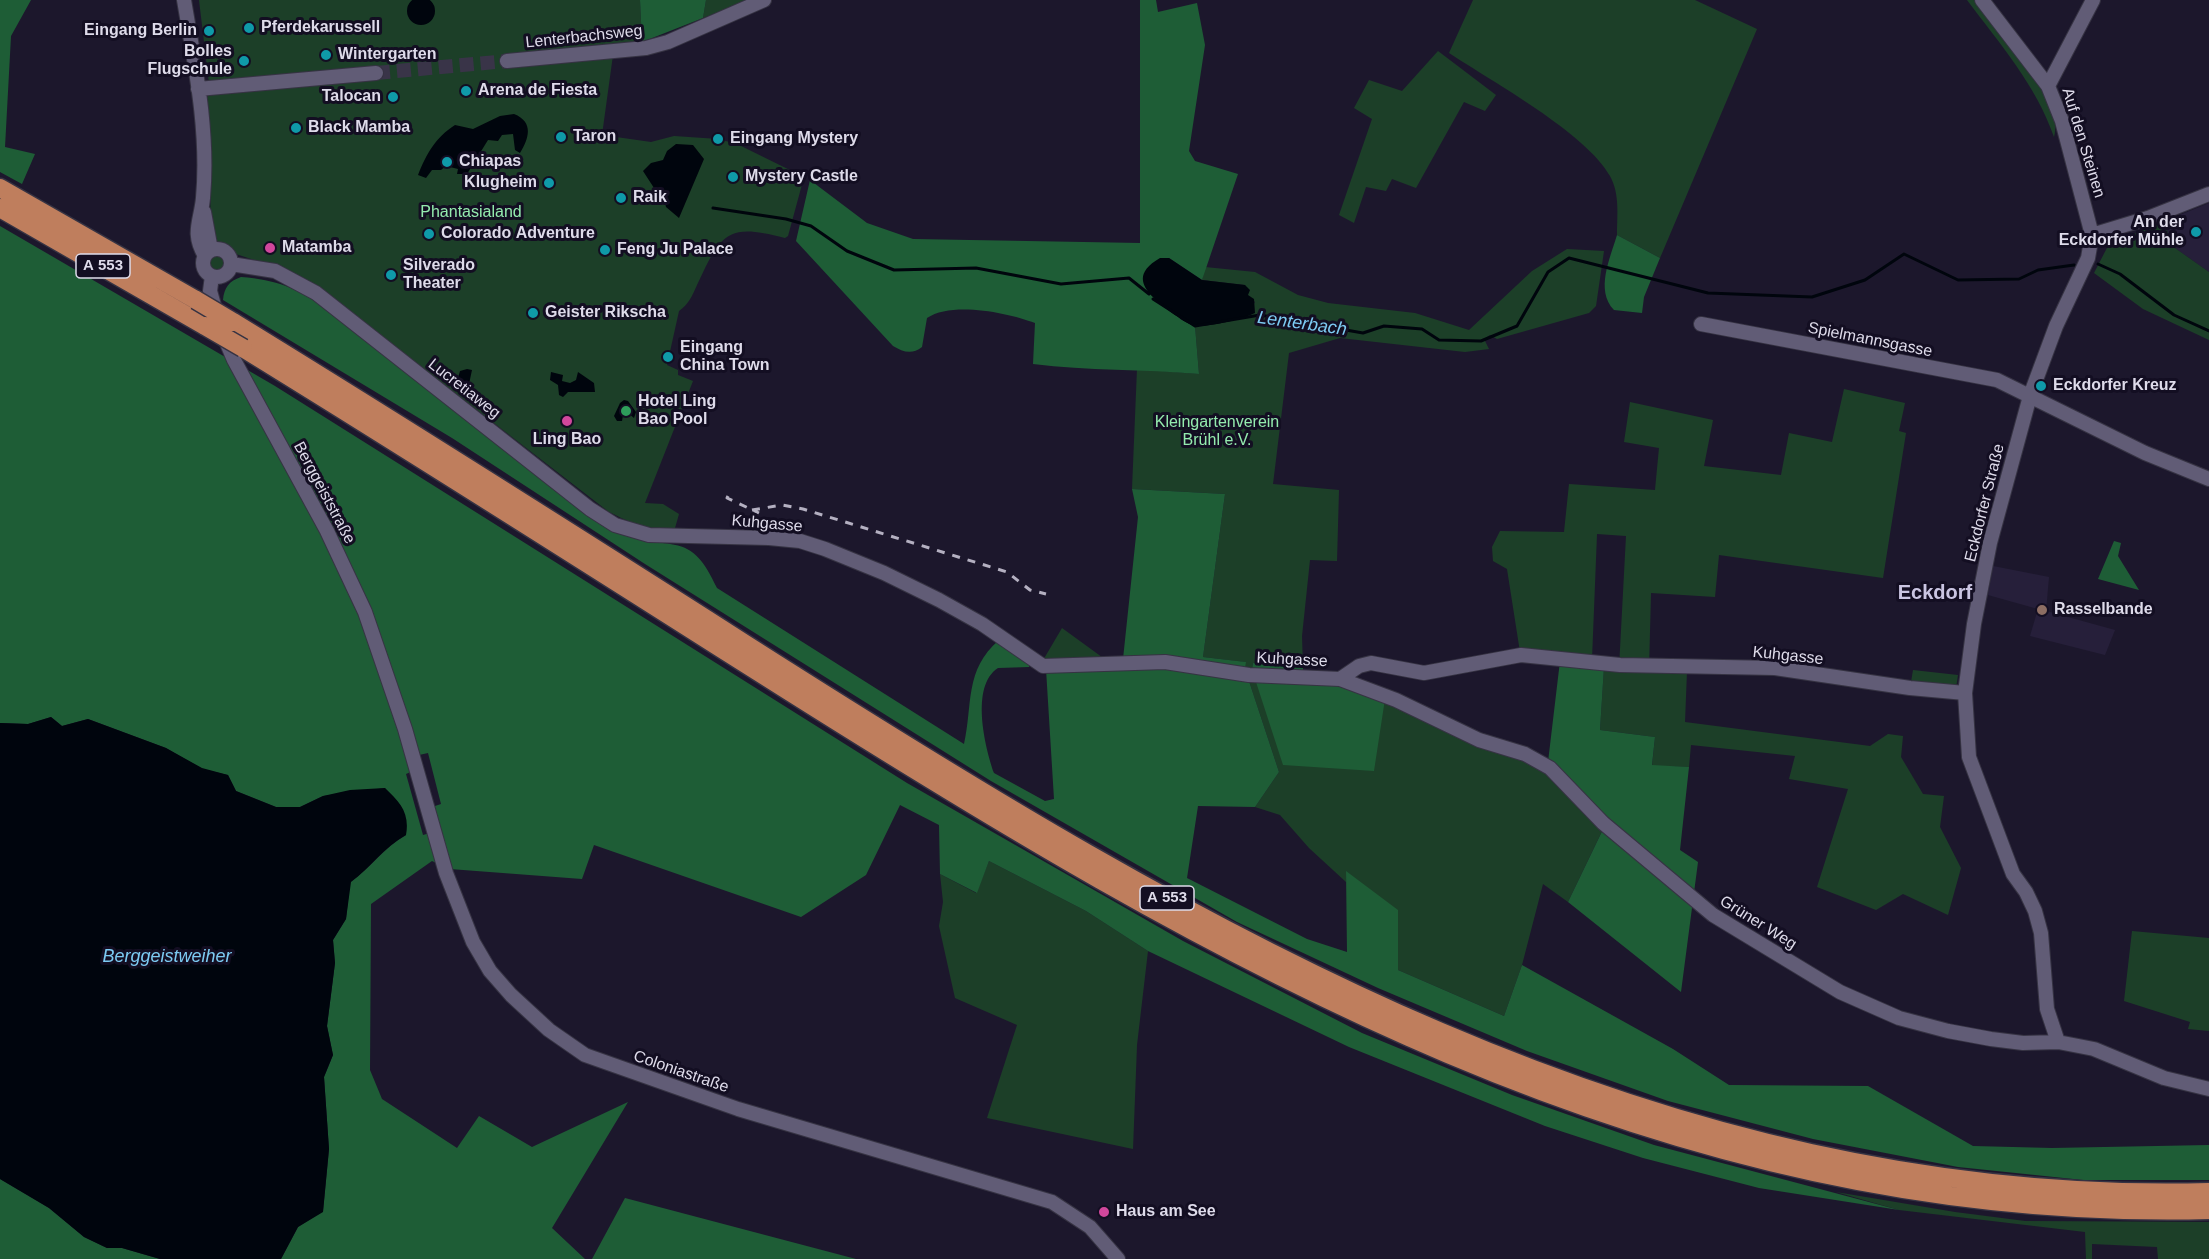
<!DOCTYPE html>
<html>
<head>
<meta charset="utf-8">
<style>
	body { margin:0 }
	canvas { display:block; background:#1c172c }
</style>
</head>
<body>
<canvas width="2209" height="1259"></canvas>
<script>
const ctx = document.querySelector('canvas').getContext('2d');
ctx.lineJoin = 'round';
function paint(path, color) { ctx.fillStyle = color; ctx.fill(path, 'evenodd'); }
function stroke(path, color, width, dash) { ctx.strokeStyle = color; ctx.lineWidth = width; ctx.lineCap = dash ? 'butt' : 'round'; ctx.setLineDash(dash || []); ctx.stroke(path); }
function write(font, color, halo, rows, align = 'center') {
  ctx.font = font + ' Arial,sans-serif'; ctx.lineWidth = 6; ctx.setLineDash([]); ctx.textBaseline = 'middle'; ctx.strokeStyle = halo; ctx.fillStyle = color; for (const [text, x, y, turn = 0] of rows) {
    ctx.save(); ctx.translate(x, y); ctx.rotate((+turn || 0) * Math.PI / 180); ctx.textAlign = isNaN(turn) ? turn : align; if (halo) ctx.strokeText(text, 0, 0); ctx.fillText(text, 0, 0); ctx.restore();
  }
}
const built = new Path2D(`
	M2209 203V272L2175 248 2163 222Z
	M1993 566 2049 577 2046 611 2115 630 2105 655 2030 636 2038 609 1988 595Z`);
const green = new Path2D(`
	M199 0H640L642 42 613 55 602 135 651 142 674 136 718 139 737 144 804 177 788 236 785 238C726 222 721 234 697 285 692 296 689 304 679 311L667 365 678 370V375L693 381 645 503 663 504 679 514 675 528C653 535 628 521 609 512L358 318 290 272 236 254 216 242 210 233 211 167 206 99 210 92Z
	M706 0H749L703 18Z
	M1473 0H1695L1757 29 1660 258 1617 235C1617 215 1620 194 1610 176 1586 133 1493 82 1449 53Z
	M1967 0H1976C1997 28 2066 103 2054 137 2036 85 2000 44 1967 0Z
	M1438 51 1496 95 1485 111 1464 102 1416 188 1392 179 1386 191 1366 187 1354 223 1339 215 1372 119 1354 108 1369 80 1402 91Z
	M2163 222 2175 248 2209 272V340L2143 309 2094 273 2109 244Z
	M1567 249 1604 251 1596 306 1589 313 1497 339 1490 335 1484 339 1489 349 1465 352 1340 338 1289 353 1273 484 1339 490 1337 561 1310 560 1302 636 1303 668 1253 663 1252 669 1245 668V662L1203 657 1225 494 1132 489 1137 369 1199 374 1195 326 1246 317 1255 302 1247 295 1245 285 1202 280 1205 267 1255 272 1298 295 1328 303 1415 313 1469 330 1532 271Z
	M210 263a7 7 0 1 1 14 0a7 7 0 1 1-14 0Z
	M1844 389 1905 403 1899 431 1906 433 1883 578 1719 555 1715 597 1651 593 1649 670 1687 671 1685 722 1870 746 1888 734 1903 736 1901 757 1923 794 1944 796 1940 827 1961 868 1948 915 1903 894 1876 910 1817 887 1848 789 1789 779 1795 756 1691 745 1689 767 1652 766 1655 737 1600 730 1604 667 1619 668 1626 536 1597 534 1592 659 1520 652 1507 569 1493 561 1492 547 1500 531 1564 532 1569 484 1655 490 1659 448 1624 442 1630 402 1713 420 1704 466 1781 475 1789 433 1832 442Z
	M1062 628 1106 660 1042 662Z
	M1913 670 1958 675 1956 688 1911 682Z
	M1248 678 1385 699 1550 772 1604 827 1568 902 1543 884 1522 965 1504 1016 1398 970 1346 872V882L1309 848 1280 815 1255 807 1279 772Z
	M989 861 1086 911 1148 951 1137 1045 1133 1149 987 1118 1017 1025 955 998 939 926 943 902 940 874 976 893Z
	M2132 931 2209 938V1031L2188 1029 2190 1022 2124 1001Z
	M1836 1192 1955 1212 2025 1221 2209 1222V1259H2158L2157 1247 2092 1244V1259H2086L2085 1232 1899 1210Z`);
const forest = new Path2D(`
	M0 0H31L11 36 5 147 35 154 22 184 0 172Z
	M640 0H706L703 18 642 42Z
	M1140 0H1156L1158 12 1197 3 1205 45 1189 151 1195 161 1238 174 1202 280 1169 258H1160L1180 319 1195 326 1199 374C1143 369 1088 371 1033 364L1035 323C1009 313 952 301 927 318L922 347C912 355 903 352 893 346L796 241 810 180 867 223 913 239 1140 243Z
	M0 226 275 386 907 783 1183 941 1362 1033 1512 1095 1654 1145 1899 1210 1759 1188 1643 1158 1545 1126 1349 1047 1148 951 1086 911 989 861 977 893 940 874 939 825 900 805 866 875 801 917 594 845 582 879 450 869 432 861 371 904 370 1070 382 1099 457 1148 479 1116 532 1147 628 1102 552 1228 585 1259H281L298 1227 323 1211 329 1149 324 1077 333 1055 327 1026 335 963 333 940 346 919 350 882C371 868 384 847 406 835L385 788 323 796 300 807H276L236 791 228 775 202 769 166 748 88 719 62 726 51 717 28 724 0 723ZM428 753 441 804 432 807 419 755ZM413 771 430 833 423 835 406 774Z
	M1617 235 1660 258 1644 297 1642 313 1614 310C1595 290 1610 259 1617 235Z
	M241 277C277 280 296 288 327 307L603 524C611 528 620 533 629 536 675 551 691 531 717 588L964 744C973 705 964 670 999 640L1030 663 1029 667 998 668C970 686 985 747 994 773L1045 801 1054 799 1046 669 1164 665 1248 678 1279 772 1255 807 1198 806 1187 878 1307 939 1347 952 1346 871 1398 910V970L1504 1016 1522 965 1673 1049 1729 1085 1868 1086 1973 1146 2052 1148 2209 1145V1180H2083L1958 1167 1813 1139 1668 1101 1527 1051 1378 988 1237 922 991 781 645 564 452 438 223 300C224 288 229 281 241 277Z
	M1132 489 1225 494 1203 657 1246 662 1245 668 1123 659 1138 517Z
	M2114 541 2121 543 2118 556 2139 590 2098 579Z
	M1560 661 1604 667 1600 730 1655 737 1652 765 1689 767 1680 850 1698 862 1681 992 1568 902 1607 821 1548 762Z
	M1253 663 1303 668V673L1252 669Z
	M1255 679 1339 683 1385 699 1374 771 1283 765Z
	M0 1179 49 1208 84 1237 107 1248H122L160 1259H0Z
	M625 1198 856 1259H592Z`);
const water = new Path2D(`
	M407 11a14 14 0 1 1 28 0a14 14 0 1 1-28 0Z
	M514 114C534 122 529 138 520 153L515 150 513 134 502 135 498 141 488 140 467 174H457L458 169 446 166 441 170H432L426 178 418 175C427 153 435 138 455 125L473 129 500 116Z
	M676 144 693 145 704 159 679 218 666 207 663 194 654 188 643 171 651 163 663 160 667 151Z
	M1160 258H1169L1202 280 1245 285 1250 290 1248 295 1254 299 1255 313C1243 319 1209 327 1196 326 1188 325 1178 317 1172 313 1151 297 1125 278 1160 258Z
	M467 369 472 370 469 384 458 378 460 371Z
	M551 372 563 375 562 381 570 383 576 380 578 372 594 383 595 392H568L563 397 559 395 558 385 550 380Z
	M624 400 628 401 636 412 634 418 628 413 623 415 622 421H617L614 416 620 403Z
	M51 717 62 726 88 719 166 748 202 768 228 775 236 791 276 807H300L323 796 350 790 385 788C400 802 410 813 406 835 384 847 370 868 351 882L346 919 333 940 335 963 327 1026 333 1055 324 1077 329 1149 323 1212 298 1227 281 1259H160L122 1248H107L84 1237 49 1208 0 1179V723L28 724Z`);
const stream = new Path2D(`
	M713 208 786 219 811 226 847 251 894 270 976 268 1061 284 1129 278 1149 294
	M2098 264 2120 274 2174 315 2209 331
	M1153 299 1195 326 1260 315 1363 333 1384 326 1422 329 1439 340 1481 341 1517 326 1548 272 1569 258 1708 293 1812 297 1865 280 1904 254 1958 280 2019 279 2038 270 2074 265`);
const minorTunnel = new Path2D(`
	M376 73 507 61`);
const minor = new Path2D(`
	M184 0C195 65 209 132 203 198 201 221 191 233 205 256
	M1982 0 2048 86
	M507 61 646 48 668 42 764 0
	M198 89 376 73
	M204 212 211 250
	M2092 235 2148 218 2209 194
	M203 263a14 14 0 1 1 28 0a14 14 0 1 1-28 0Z
	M231 264 275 271 316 293 590 509 615 525 649 535 769 538 800 541 825 549 884 573 939 600 982 624 1043 666 1165 662 1249 675 1340 679 1396 700 1479 740 1525 754 1550 768 1603 823 1713 915 1840 992 1899 1018 1948 1031 1991 1039 2023 1043 2058 1042 2094 1049 2164 1078 2209 1089
	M212 276 210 291 217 316
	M1701 324 1997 380 2145 453 2209 479
	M223 334 234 360 327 531 365 612 405 729 446 873 473 942 490 971 511 995 549 1030 585 1055 738 1109 1052 1202 1090 1227 1118 1259
	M1340 679 1359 666 1371 663 1424 673 1521 655 1620 665 1775 668 1910 688 1965 693
	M2058 1042 2047 1009 2041 933 2035 911 2026 892 2013 874 1969 757 1965 693 1974 624 1990 543 2030 396 2056 326 2088 258 2092 235 2062 121 2048 86 2093 0`);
const highway = new Path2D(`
	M0 188 196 300
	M0 208 205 326
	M233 322C406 428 576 536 747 645 1196 931 1657 1207 2209 1192
	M243 348C417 455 590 565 763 675 1210 958 1660 1224 2209 1210`);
const rail = new Path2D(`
	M728 496 727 498 759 513
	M752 510 782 505 803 509 1007 572 1030 590 1046 594`);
const highwayBridge = new Path2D(`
	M196 300 233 322
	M205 326 243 348`);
const markers = [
	[249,28,6,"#0f9aa8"],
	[209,31,6,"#0f9aa8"],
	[326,55,6,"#0f9aa8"],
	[244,61,6,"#0f9aa8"],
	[466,91,6,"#0f9aa8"],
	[393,97,6,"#0f9aa8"],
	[296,128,6,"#0f9aa8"],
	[561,137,6,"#0f9aa8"],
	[718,139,6,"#0f9aa8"],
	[447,162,6,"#0f9aa8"],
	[733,177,6,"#0f9aa8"],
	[549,183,6,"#0f9aa8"],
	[621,198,6,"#0f9aa8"],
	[2196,232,6,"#0f9aa8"],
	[429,234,6,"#0f9aa8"],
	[270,248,6,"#d1479c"],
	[605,250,6,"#0f9aa8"],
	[391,275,6,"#0f9aa8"],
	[533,313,6,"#0f9aa8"],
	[668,357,6,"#0f9aa8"],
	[2041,386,6,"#0f9aa8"],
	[626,411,6,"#2e9e5b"],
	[567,421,6,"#d1479c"],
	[2042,610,6,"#8d6e63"],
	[1104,1212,6,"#d1479c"]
];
const shields = [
	[103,266,54],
	[1167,898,54]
];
const shieldNames = [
	["A 553",103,266],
	["A 553",1167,898]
];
const poiNames = [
	["Pferdekarussell",261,28],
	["Eingang Berlin",197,31,"right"],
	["Bolles",232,52,"right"],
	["Flugschule",232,70,"right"],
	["Wintergarten",338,55],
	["Arena de Fiesta",478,91],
	["Talocan",381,97,"right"],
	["Black Mamba",308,128],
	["Taron",573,137],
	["Eingang Mystery",730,139],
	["Chiapas",459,162],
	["Mystery Castle",745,177],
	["Klugheim",537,183,"right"],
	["Raik",633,198],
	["An der",2184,223,"right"],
	["Eckdorfer Mühle",2184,241,"right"],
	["Colorado Adventure",441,234],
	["Matamba",282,248],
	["Feng Ju Palace",617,250],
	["Silverado",403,266],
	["Theater",403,284],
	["Geister Rikscha",545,313],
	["Eingang",680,348],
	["China Town",680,366],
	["Eckdorfer Kreuz",2053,386],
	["Hotel Ling",638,402],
	["Bao Pool",638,420],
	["Ling Bao",567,440,"center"],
	["Rasselbande",2054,610],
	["Haus am See",1116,1212]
];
const streetNames = [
	["Lenterbachsweg",584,37,-6],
	["Auf den Steinen",2083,143,73],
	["Spielmannsgasse",1870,340,11],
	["Lucretiaweg",464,389,38],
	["Berggeiststraße",324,493,62],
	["Eckdorfer Straße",1985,503,-76],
	["Kuhgasse",767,524,5],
	["Kuhgasse",1788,656,6],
	["Kuhgasse",1292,660,3],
	["Grüner Weg",1758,923,32],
	["Coloniastraße",681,1072,19]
];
const parkNames = [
	["Phantasialand",471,213],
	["Kleingartenverein",1217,423],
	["Brühl e.V.",1217,441]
];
const waterNames = [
	["Lenterbach",1302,324,8],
	["Berggeistweiher",167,957]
];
const quarterNames = [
	["Eckdorf",1935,593]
];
paint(built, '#261f3a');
paint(green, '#1c3f28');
paint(forest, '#1e5d36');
paint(water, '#00050d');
stroke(stream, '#00050d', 3);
stroke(minorTunnel, '#393448', 14, [14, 7]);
stroke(minor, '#363343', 16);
stroke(highway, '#363343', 21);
stroke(minor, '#615c76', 14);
stroke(highway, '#bf7e5d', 18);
stroke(rail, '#b4b0c1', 3, [8, 8]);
stroke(highwayBridge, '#363343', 21, []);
stroke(highwayBridge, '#bf7e5d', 18);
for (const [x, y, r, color] of markers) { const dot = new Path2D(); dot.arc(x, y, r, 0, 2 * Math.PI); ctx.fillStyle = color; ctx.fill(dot); stroke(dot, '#130e22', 2); }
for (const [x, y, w] of shields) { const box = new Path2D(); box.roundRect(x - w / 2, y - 12, w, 24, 4.5); ctx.fillStyle = '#130e22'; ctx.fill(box); stroke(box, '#dedbea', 1.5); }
write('bold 15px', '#dedbea', null, shieldNames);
write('bold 16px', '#dedbea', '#130e22', poiNames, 'left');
write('16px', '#dedbea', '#130e22', streetNames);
write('16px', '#94ebae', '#130e22', parkNames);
write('italic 18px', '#7dcbf3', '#130e22', waterNames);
write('bold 20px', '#cac5e2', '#130e22', quarterNames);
</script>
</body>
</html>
